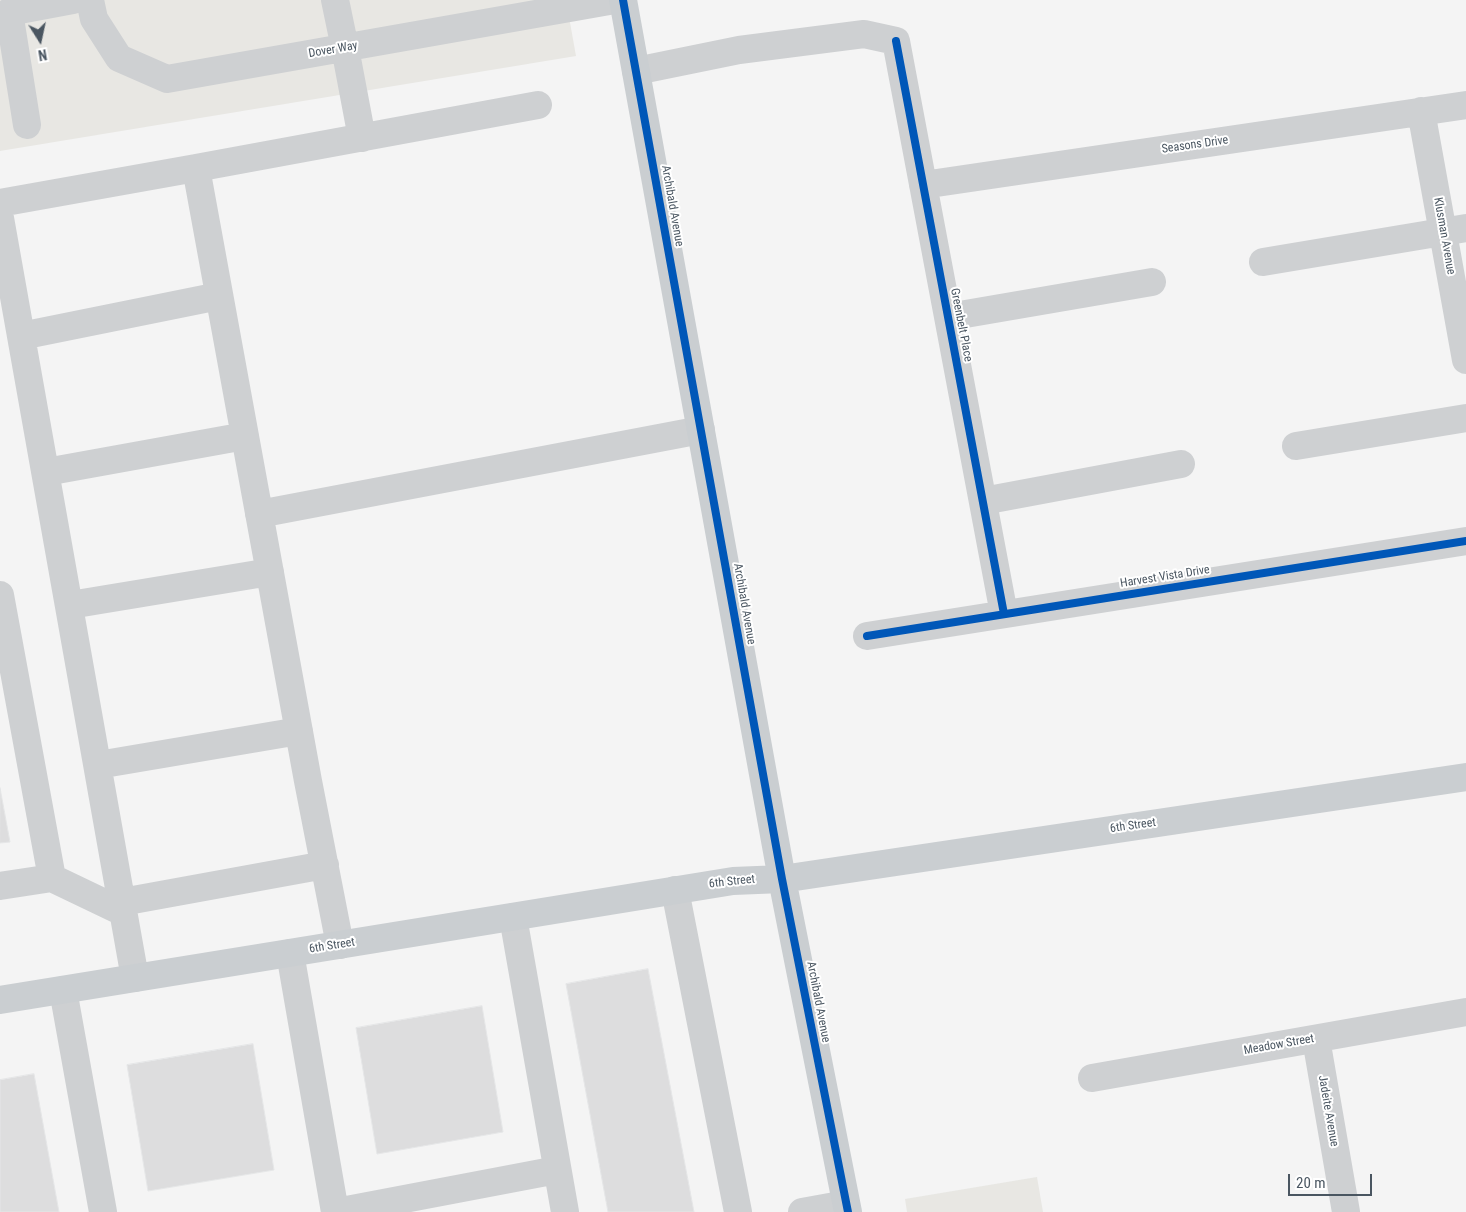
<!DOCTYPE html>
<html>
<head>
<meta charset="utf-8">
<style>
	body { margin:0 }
	#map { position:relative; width:1466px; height:1212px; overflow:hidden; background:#f4f4f4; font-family:"Roboto Condensed",sans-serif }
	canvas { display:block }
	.north { position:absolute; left:15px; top:15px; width:50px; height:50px; -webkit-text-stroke:4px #fff; paint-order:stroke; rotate:170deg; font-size:14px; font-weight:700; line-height:20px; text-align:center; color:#4a5661 }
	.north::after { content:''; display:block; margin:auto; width:18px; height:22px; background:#4a5661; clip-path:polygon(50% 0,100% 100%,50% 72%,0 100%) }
	.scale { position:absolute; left:1288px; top:1174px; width:84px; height:22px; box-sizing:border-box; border:2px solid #4a5661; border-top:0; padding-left:6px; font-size:15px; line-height:18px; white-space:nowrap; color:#4a5661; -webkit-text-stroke:4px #fff; paint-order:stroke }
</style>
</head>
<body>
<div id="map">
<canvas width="1466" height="1212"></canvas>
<div class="north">N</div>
<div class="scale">20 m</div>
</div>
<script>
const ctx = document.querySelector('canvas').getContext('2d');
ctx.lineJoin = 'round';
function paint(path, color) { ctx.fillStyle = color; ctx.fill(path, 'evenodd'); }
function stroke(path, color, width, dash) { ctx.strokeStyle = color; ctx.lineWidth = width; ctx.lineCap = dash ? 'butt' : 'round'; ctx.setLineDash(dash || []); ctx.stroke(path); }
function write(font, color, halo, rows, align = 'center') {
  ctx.font = font + ' "Roboto Condensed",sans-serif'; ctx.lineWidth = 4; ctx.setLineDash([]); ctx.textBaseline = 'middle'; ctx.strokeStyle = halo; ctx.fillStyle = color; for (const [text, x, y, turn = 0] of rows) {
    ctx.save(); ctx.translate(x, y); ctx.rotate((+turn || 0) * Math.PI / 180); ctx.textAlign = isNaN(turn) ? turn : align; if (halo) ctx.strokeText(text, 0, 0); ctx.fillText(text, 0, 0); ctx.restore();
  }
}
const commercial = new Path2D(`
	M0 0H566L576 56 0 151Z
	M1037 1177 1043 1212H907L905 1199Z`);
const building = new Path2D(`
	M0 788 10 842 0 843Z
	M648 969 694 1212H608L566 984Z
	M482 1006 503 1132 377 1154 356 1028Z
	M253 1044 274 1170 148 1191 127 1065Z
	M34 1074 59 1212H0V1080Z`);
const minor = new Path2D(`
	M90 0 94 19 119 58 167 79 615 0
	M335 0 345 48 362 138
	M636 71 739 50 864 34 896 41 1004 614
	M1421 111 1466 360
	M27 125 9 12 73 0
	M196 168 538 105
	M923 185 1466 105
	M0 203 196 168 308 781 340 945
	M0 218 135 978
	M1263 262 1466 228
	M948 317 1152 282
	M21 336 219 296
	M1296 446 1466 418
	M46 472 245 436
	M983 501 1181 464
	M259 514 701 430
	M0 595 52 878 0 886
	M70 605 270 572
	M867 636 1466 541
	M98 765 299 731
	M52 878 123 912
	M675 890 738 1212
	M122 902 325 865
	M513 917 565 1212
	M290 953 335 1212
	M63 990 103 1212
	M1316 1039 1346 1212
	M1092 1078 1466 1012
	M336 1212 557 1170
	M802 1212 846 1204`);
const major = new Path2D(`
	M623 0 782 879 848 1212
	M0 1000 733 881 782 879 1466 777`);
const cycleway = new Path2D(`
	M623 0 782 879 848 1212
	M896 41 1004 614
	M867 636 1466 541`);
const streetNames = [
	["Dover Way",333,50,-10],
	["Seasons Drive",1195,145,-8],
	["Archibald Avenue",672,206,80],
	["Klusman Avenue",1444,236,80],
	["Greenbelt Place",961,325,79],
	["Harvest Vista Drive",1165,577,-9],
	["Archibald Avenue",744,604,80],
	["6th Street",1133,826,-8],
	["6th Street",732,882,-6],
	["6th Street",332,946,-9],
	["Archibald Avenue",818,1002,79],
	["Meadow Street",1279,1045,-10],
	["Jadeite Avenue",1328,1111,80]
];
paint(commercial, '#e8e7e3');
paint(building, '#ddddde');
stroke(building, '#e5e6e7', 1);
stroke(minor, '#ced0d2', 28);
stroke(major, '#caced1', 28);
stroke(cycleway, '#0057b8', 8);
write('12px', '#4a5661', '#fff', streetNames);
</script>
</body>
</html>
